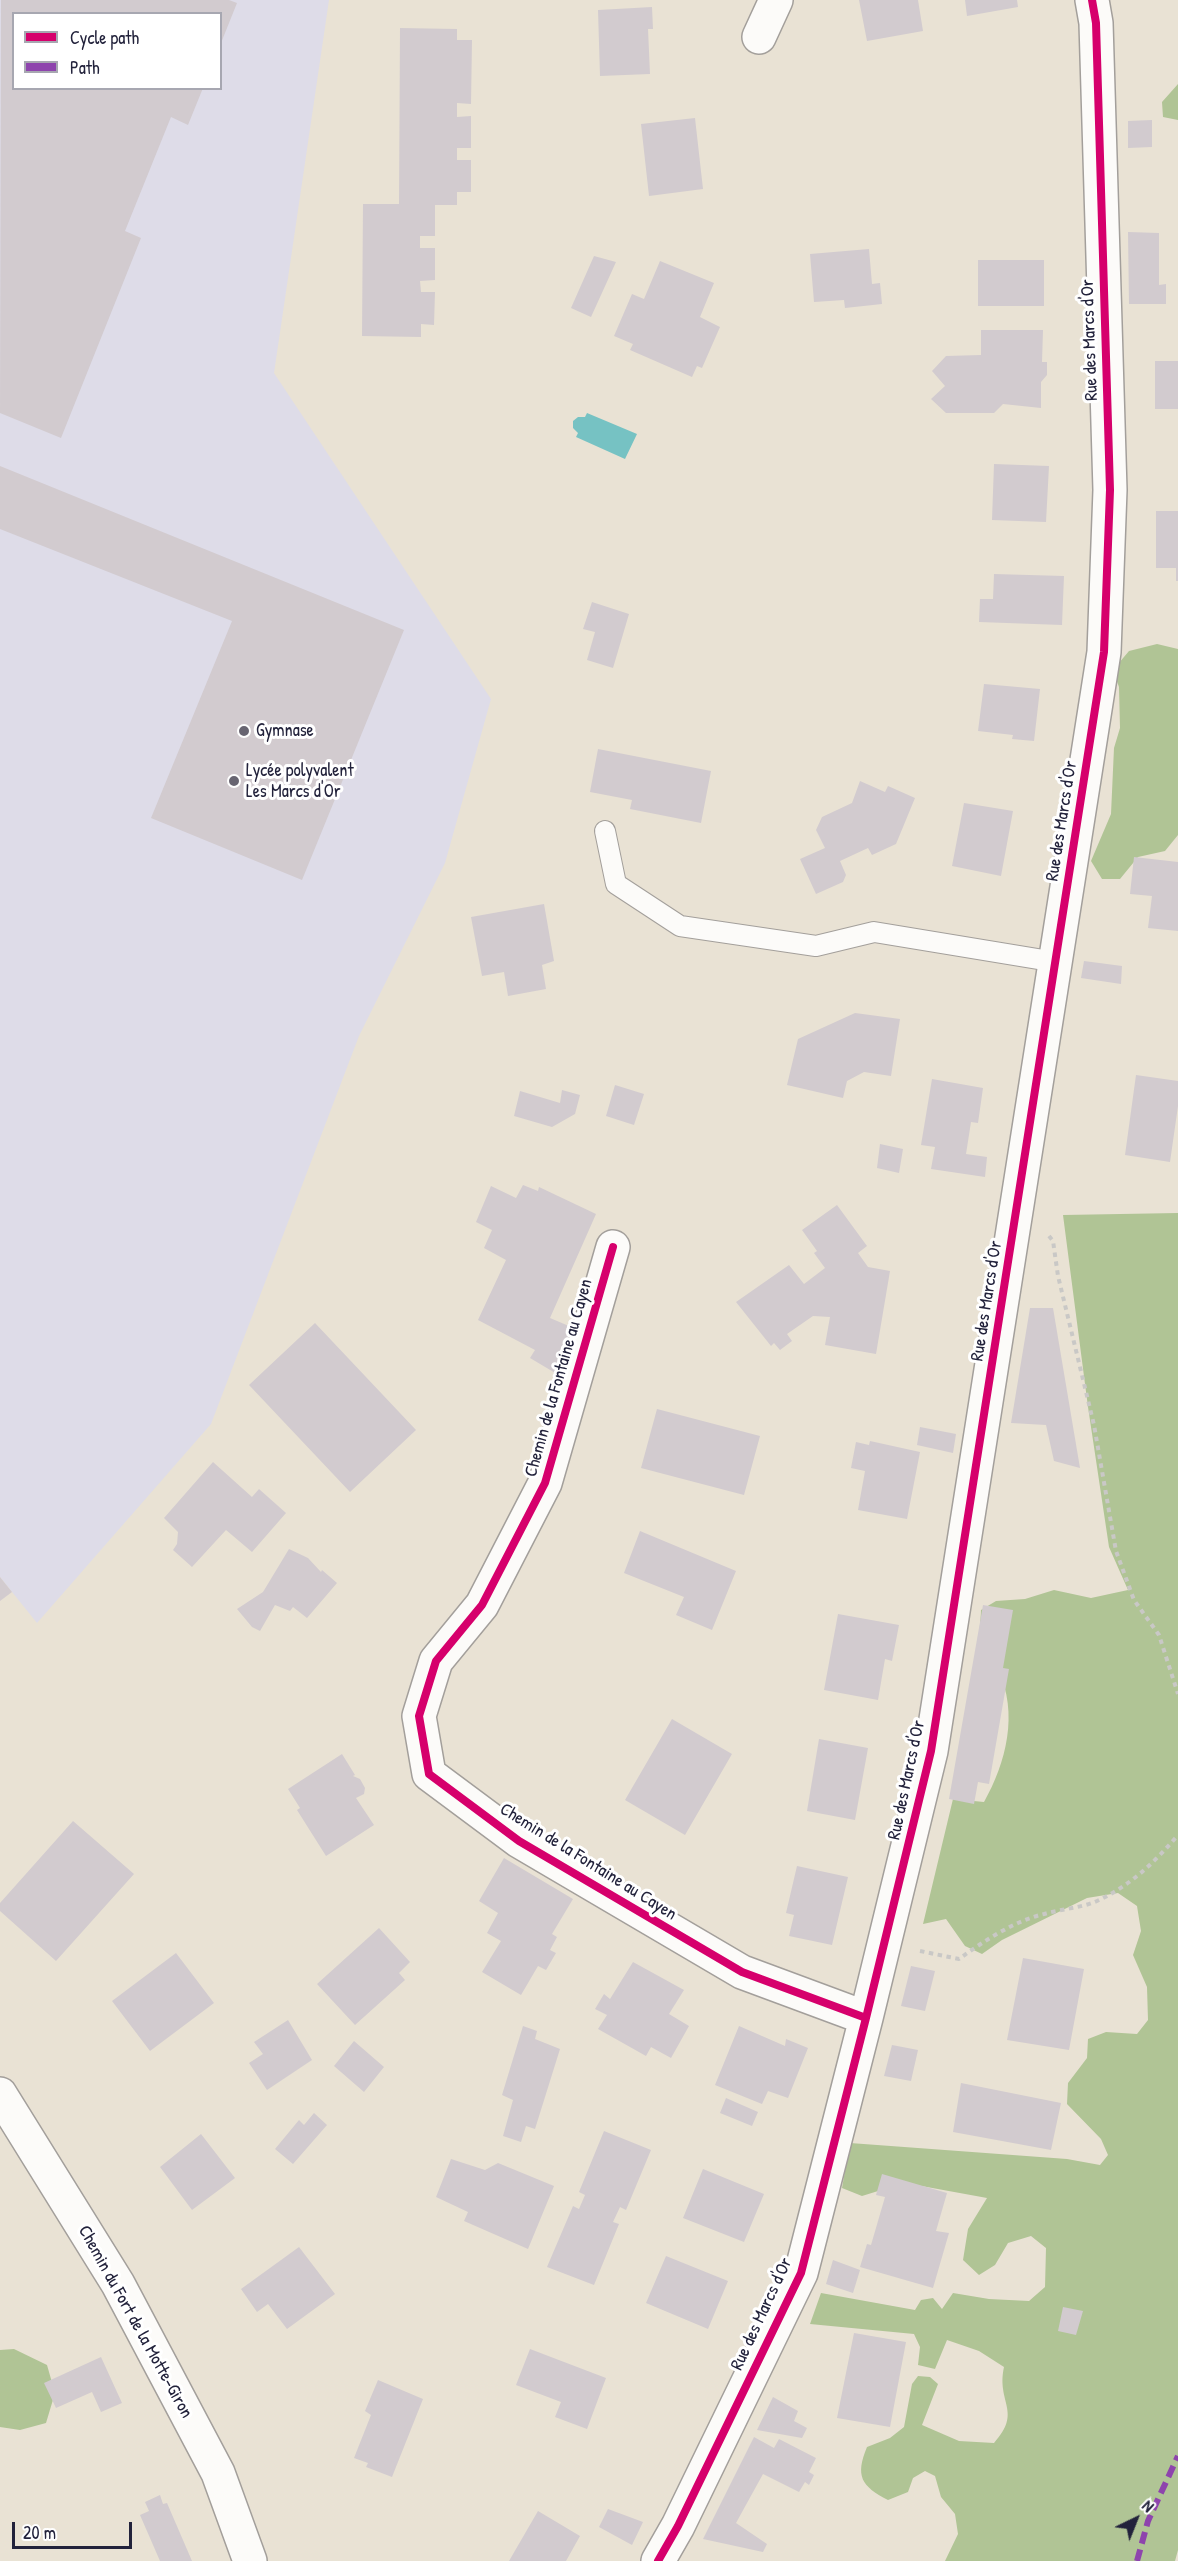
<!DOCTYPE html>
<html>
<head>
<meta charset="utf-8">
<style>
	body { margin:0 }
	#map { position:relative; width:1178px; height:2561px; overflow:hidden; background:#e9e2d4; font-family:"Patrick Hand",sans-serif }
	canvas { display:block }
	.legend { position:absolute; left:12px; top:12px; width:210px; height:78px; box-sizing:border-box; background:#fff; border:2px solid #a7a7b1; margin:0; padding:8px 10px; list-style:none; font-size:18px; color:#22223b }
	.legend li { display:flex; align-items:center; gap:12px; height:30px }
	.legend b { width:30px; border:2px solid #a7a7b1 }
	.north { position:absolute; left:1106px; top:2489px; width:60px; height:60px; -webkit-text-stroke:4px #fff; paint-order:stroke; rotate:43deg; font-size:16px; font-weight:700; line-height:24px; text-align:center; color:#22223b }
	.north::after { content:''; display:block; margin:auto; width:21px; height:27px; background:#22223b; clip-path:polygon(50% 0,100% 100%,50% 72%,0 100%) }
	.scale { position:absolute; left:12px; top:2522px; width:120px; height:27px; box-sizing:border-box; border:3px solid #22223b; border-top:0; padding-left:8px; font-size:18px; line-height:21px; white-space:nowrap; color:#22223b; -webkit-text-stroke:4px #fff; paint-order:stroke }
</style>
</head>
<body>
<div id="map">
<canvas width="1178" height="2561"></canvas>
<ul class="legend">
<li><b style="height:8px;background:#d6006c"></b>Cycle path</li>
<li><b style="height:8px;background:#8e44ad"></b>Path</li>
</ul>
<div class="north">N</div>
<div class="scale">20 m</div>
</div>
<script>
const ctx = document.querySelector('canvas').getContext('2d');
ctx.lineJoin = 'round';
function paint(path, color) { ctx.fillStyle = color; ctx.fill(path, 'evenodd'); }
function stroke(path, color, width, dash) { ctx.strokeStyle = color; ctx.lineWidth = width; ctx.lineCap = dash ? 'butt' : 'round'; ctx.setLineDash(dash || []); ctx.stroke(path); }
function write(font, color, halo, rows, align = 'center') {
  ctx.font = font + ' "Patrick Hand",sans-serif'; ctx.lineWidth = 6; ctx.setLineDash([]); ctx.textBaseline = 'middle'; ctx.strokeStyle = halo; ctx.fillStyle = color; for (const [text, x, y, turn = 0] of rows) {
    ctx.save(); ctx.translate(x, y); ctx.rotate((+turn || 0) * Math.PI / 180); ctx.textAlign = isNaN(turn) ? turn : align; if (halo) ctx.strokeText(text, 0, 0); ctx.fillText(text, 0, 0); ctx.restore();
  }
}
const built = new Path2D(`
	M0 0H329L274 373 491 699 445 863 359 1036 211 1424 37 1623 0 1577ZM14 14H220V88H14Z`);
const forest = new Path2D(`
	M1178 84V120L1163 117 1162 102Z
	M1157 644 1178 649V835L1165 851 1138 857 1120 879H1102L1091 861 1111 814 1114 748 1120 728 1119 687 1113 670 1129 651Z
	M1178 1213V2550L1175 2561H945L958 2534 955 2514 941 2497 935 2476 925 2471 913 2478 908 2492 888 2500C861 2486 855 2476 867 2447L890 2438 904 2427 912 2384 918 2376 930 2377 938 2384 922 2425 959 2441 994 2443C1023 2411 996 2403 1004 2367L979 2351 947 2340 935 2369 918 2365 920 2347 914 2334 810 2324 821 2293 915 2310 921 2300 933 2298 942 2309 953 2293 989 2299 1029 2301 1045 2287 1046 2248 1031 2236 1008 2243 995 2265 979 2275 963 2260 968 2229 987 2198 916 2185 891 2187 862 2196 842 2188 850 2143 1067 2159 1100 2165 1108 2155 1101 2139 1067 2104 1068 2083 1087 2058 1088 2039 1106 2032 1137 2034 1148 2020 1147 1987 1133 1955 1141 1931 1137 1906 1118 1893 1087 1898 1002 1940 982 1954 965 1946 946 1919 923 1924 953 1799 984 1802C1006 1763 1019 1713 998 1670 994 1661 983 1652 981 1643 978 1634 981 1620 981 1610L996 1601 1025 1599 1054 1590 1091 1598 1128 1590 1109 1547 1088 1407 1063 1215Z
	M14 2349 47 2365 55 2393 46 2423 20 2430 0 2427V2350Z`);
const water = new Path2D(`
	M587 413 637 434 625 459 576 437 578 433 573 428V421L578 417H585Z`);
const building = new Path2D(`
	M1 0H229L237 3 221 43 220 14H14V88H203L188 125 171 117 125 231 141 238 61 438 0 413Z
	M859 0H918L923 31 867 41Z
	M965 0H1017L1018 7 967 16Z
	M652 7 653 29H648L650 74 600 76 598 10Z
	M400 28 457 29V40H472L471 104 457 103V117L471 116V148H457V160H471V192H457V205H435V236H420V248H435V280L420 281 421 292H435L434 325 421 324V337L362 336 363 204H399Z
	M695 118 703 189 649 196 641 124Z
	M1152 120V147L1128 148V121Z
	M1128 232 1159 233V285L1166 284V304H1129Z
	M869 249 872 284 880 283 882 304 845 308 844 300 814 302 810 254Z
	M594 256 616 262 591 317 571 308Z
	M978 260H1044V306H978Z
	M660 261 714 283 700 317 720 327 702 368 697 366 692 377 630 350 633 344 614 336 632 294 644 299Z
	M981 330H1043L1042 362H1047V375L1041 382V408L1003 404 994 413H946L931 399 945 386 932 371 946 356 981 355Z
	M1155 361H1178V409H1155Z
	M994 464 1049 466 1046 522 992 520Z
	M0 466 404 630 302 880 151 818 232 621 0 529Z
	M1156 511H1178V581H1176V568H1156Z
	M994 574 1064 576 1062 625 979 622 980 599H993Z
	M592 602 629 614 613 668 587 660 595 632 583 629Z
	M984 684 1040 689 1034 741 1012 739 1013 735 978 731Z
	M598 749 711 771 701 823 630 809 632 800 590 792Z
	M860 781 885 792 888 786 915 798 896 844 872 855 868 848 840 861 846 875 843 882 816 894 800 859 825 848 816 830 822 817 852 803Z
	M964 803 1013 811 1001 876 952 866Z
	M1134 857 1178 862V931L1148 928 1152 896 1130 894Z
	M544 904 554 961 542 965 546 989 508 996 504 972 482 976 471 917Z
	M1084 961 1122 966 1121 984 1081 978Z
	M855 1013 900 1019 891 1076 864 1072 847 1081 843 1098 787 1085 798 1039Z
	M1136 1075 1178 1081V1106L1170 1162 1125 1155Z
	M932 1079 983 1088 978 1123 971 1122 966 1154 987 1157 985 1177 931 1169 935 1147 921 1145Z
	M615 1085 644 1094 634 1125 606 1116Z
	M562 1090 580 1095 575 1114 552 1127 514 1116 520 1091 560 1103Z
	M880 1144 903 1149 899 1173 877 1168Z
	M523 1185 538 1191 539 1187 596 1214 550 1318 576 1329 567 1380 530 1358 535 1350 478 1320 506 1260 484 1248 492 1230 476 1222 491 1186 516 1198Z
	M837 1205 867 1246 858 1253 868 1267 890 1271 876 1354 825 1345 830 1317 813 1316 787 1334 792 1341 780 1350 774 1343 771 1346 736 1302 789 1265 804 1284 825 1268 814 1253 817 1251 802 1230Z
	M1030 1308H1053L1080 1468 1054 1461 1046 1425 1011 1423Z
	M315 1323 416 1430 350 1492 249 1385Z
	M657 1409 760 1436 744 1495 641 1468Z
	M920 1427 956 1434 953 1453 917 1445Z
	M870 1441 920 1452 907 1519 858 1510 865 1471 851 1468 856 1442 869 1445Z
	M213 1462 252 1497 259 1489 286 1513 252 1552 226 1530 192 1567 173 1550 177 1544 178 1532 164 1518Z
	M640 1531 736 1571 712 1630 676 1615 684 1597 624 1573Z
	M289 1549 308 1558 321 1572 322 1570 337 1583 307 1618 293 1607 290 1611 275 1605 260 1631 252 1627 237 1609 263 1592Z
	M0 1577 12 1592 0 1601Z
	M983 1605 1013 1610 1003 1668 1009 1669 989 1784 978 1782 974 1804 949 1799Z
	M838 1614 899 1625 892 1661 885 1659 878 1700 824 1690Z
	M672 1719 732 1754 685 1835 625 1800Z
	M819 1739 868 1748 855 1820 807 1811Z
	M342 1754 355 1775 353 1776 360 1779 365 1788 364 1794 356 1798 374 1825 326 1856 297 1810 300 1808 288 1789Z
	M73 1821 134 1874 56 1961 0 1911V1903Z
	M504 1858 573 1899 552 1934 557 1937 550 1950 556 1953 546 1970 538 1966 521 1995 482 1972 501 1941 487 1933 498 1913 479 1901Z
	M797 1866 848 1877 832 1945 789 1936 794 1915 786 1913Z
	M379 1928 410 1962 399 1973 405 1980 355 2025 317 1984Z
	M176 1953 214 2003 150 2051 112 2001Z
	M1023 1958 1084 1969 1069 2050 1007 2040Z
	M633 1962 684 1990 669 2014 689 2026 671 2058 651 2047 646 2056 598 2029 607 2015 595 2009 604 1994 610 1999Z
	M911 1966 935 1971 925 2011 901 2006Z
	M288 2020 312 2060 267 2090 249 2063 263 2054 254 2042Z
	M523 2026 537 2031 535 2039 560 2049 535 2129 526 2126 521 2142 503 2136 513 2100 502 2095Z
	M739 2026 785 2046 786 2039 808 2048 788 2098 768 2091 762 2104 715 2085Z
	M354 2041 384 2067 364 2092 334 2066Z
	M892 2045 918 2050 911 2081 884 2076Z
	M961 2083 1061 2103 1051 2150 953 2132Z
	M726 2098 758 2112 752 2126 720 2113Z
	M314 2113 327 2125 293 2164 275 2149 299 2120 304 2125Z
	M604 2131 651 2150 626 2210 620 2207 613 2222 619 2224 594 2285 547 2267 573 2206 579 2209 585 2195 579 2192Z
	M201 2134 235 2178 192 2210 160 2167Z
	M451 2159 485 2170 498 2163 554 2186 528 2249 464 2221 468 2212 436 2197Z
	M703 2169 764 2194 744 2242 683 2218Z
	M882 2174 947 2193 936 2231 949 2233 933 2288 860 2267 867 2244 871 2245 885 2197 876 2195Z
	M299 2247 335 2294 287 2329 268 2304 257 2312 241 2289Z
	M666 2256 728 2281 708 2329 646 2303Z
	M833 2260 860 2270 853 2293 826 2284Z
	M1063 2307 1083 2311 1076 2335 1058 2331Z
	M854 2333 906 2342 890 2427 837 2418Z
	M530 2349 606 2378 587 2429 555 2417 561 2402 516 2385Z
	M101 2357 122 2403 101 2412 92 2392 56 2408 44 2383Z
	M378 2380 423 2399 392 2477 366 2467 368 2463 354 2458 371 2415 365 2411Z
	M773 2397 798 2411 794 2421 807 2428 802 2438 757 2430Z
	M754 2437 774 2448 779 2439 816 2458 809 2472 814 2475 809 2485 805 2482 799 2492 763 2474 736 2523 767 2544 763 2552 703 2539Z
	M160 2495 163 2504 167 2503 192 2561H160L140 2515 149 2511 145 2502Z
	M608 2509 643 2522 632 2545 599 2527Z
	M538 2511 580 2536 566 2561H509Z`);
const path = new Path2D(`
	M1049 1236 1053 1241 1058 1276 1094 1425 1116 1551 1134 1600 1159 1635 1178 1694
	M920 1951 959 1959C984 1941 1014 1921 1044 1914 1061 1909 1081 1908 1097 1901 1130 1886 1155 1862 1178 1835`);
const service = new Path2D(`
	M605 831 616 884 680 926 816 946 874 932 1056 962`);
const minor = new Path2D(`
	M759 37 776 0
	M613 1247 545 1483 482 1605 436 1661 419 1716 429 1774 519 1841 742 1972 866 2018
	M0 2094 118 2284 218 2473 250 2561
	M658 2561 678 2526 801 2273 866 2018 931 1751 1104 652 1110 490 1096 23 1092 0`);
const quiet = new Path2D(`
	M1137 2561 1148 2521 1178 2456`);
const cycleway = new Path2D(`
	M613 1247 545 1483 482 1605 436 1661 419 1716 429 1774 519 1841 742 1972 866 2018
	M658 2561 678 2526 801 2273 866 2018 931 1751 1104 652 1110 490 1096 23 1092 0`);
const markers = [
	[244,731,6,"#686571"],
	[234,781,6,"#686571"]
];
const streetNames = [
	["Rue des Marcs d'Or",1090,340,-92],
	["Rue des Marcs d'Or",1062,821,-81],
	["Rue des Marcs d'Or",987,1301,-81],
	["Chemin de la Fontaine au Cayen",559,1378,-74],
	["Rue des Marcs d'Or",907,1780,-78],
	["Chemin de la Fontaine au Cayen",588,1862,32],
	["Rue des Marcs d'Or",762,2314,-65],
	["Chemin du Fort de la Motte-Giron",135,2322,61]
];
const poiNames = [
	["Gymnase",256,731],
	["Lycée polyvalent",246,771],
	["Les Marcs d'Or",246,792]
];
paint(built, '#dedce8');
paint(forest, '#b0c495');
paint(water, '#76c2c3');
paint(building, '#d2cbcf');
stroke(service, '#a39f9b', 22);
stroke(minor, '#a39f9b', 36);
stroke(path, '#c9c8c6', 4, [4.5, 4.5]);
stroke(service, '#fcfbf9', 20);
stroke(minor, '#fcfbf9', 33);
stroke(quiet, '#8e44ad', 6, [12, 6]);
stroke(cycleway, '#d6006c', 8);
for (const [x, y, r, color] of markers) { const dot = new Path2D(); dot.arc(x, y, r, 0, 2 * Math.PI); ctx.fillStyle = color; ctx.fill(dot); stroke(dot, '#fff', 2); }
write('18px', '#22223b', '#fff', streetNames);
write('18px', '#22223b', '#fff', poiNames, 'left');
</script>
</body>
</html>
